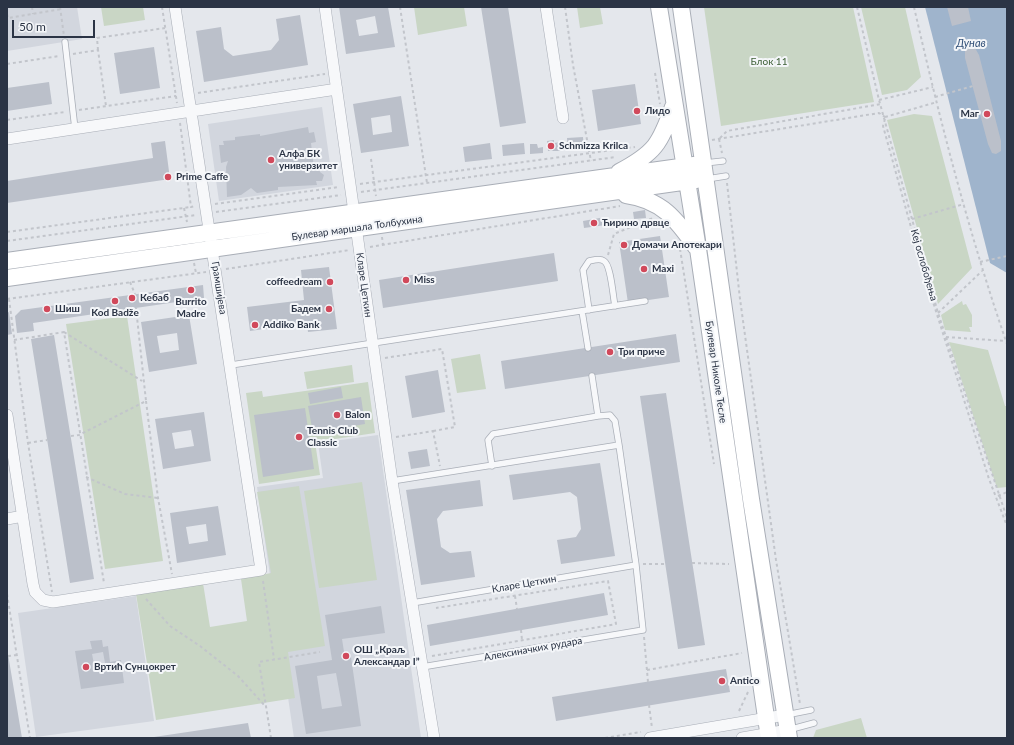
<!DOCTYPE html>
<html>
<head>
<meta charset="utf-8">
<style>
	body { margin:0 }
	#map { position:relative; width:1014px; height:745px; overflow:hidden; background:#e4e7ec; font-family:Lato,sans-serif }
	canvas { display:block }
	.frame { position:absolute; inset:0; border:8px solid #2b3445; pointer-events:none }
	.scale { position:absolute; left:12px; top:20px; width:83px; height:18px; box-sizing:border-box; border:2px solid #2b3445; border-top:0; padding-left:5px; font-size:12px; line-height:14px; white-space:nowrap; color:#2b3445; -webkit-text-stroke:3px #f4f6f9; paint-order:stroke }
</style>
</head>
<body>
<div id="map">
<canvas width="1014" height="745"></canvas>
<div class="frame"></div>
<div class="scale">50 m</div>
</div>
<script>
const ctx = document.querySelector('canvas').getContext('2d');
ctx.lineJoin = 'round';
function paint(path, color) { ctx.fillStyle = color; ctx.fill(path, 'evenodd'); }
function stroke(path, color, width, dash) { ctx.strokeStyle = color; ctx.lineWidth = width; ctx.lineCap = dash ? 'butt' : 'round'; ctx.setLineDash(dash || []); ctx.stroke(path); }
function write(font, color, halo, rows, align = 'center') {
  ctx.font = font + ' Lato,sans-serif'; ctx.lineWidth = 4; ctx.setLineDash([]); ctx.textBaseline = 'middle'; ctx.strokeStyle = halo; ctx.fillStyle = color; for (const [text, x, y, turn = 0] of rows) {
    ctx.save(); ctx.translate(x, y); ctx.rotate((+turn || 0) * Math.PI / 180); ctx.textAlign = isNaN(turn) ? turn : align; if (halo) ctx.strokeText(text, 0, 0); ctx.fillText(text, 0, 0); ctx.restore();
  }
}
const built = new Path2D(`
	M7 7H77L82 39 7 51Z
	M322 107 333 185 219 201 208 124Z
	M378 435 421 738H294L257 487 323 478 318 443Z
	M136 596 154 721 36 737 18 613Z`);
const green = new Path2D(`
	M101 7H143L145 20 104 26Z
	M414 7H464L467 26 418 35Z
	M577 7H600L603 24 580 28Z
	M704 7H853L874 102 721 126Z
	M861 7H905L921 77 907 90 882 95Z
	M914 114 932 116 972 268 938 304 887 120Z
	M962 301 963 305 966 304 972 315V327H969L971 332 945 330 941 315Z
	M127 316 163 561 105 569 66 324Z
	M949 342 988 350 1005 406H1007V487L997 488Z
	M480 354 486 389 457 393 451 359Z
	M352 365 354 382 307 389 304 372Z
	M368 382 375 433 315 442 320 475 259 484 246 393 262 391 263 397Z
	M362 482 377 580 319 588 304 491Z
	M299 486 325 646 288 652 295 698 156 720 136 594 203 583 210 627 247 621 241 579 271 573 257 492Z
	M861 718 867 738H813L816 730Z`);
const water = new Path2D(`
	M925 7H1007V273L990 263Z`);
const building = new Path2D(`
	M339 7H388L395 47 346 54ZM375 16 378 33 359 36 356 20Z
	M481 7H508L526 123 500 127Z
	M947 7H968L971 21 952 26Z
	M300 15 308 65 204 82 196 31 221 27 224 49 233 56 271 50 279 40 276 19Z
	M968 44 975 48 979 55 1001 141V151L996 154 992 153 988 144 965 58V51Z
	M154 47 160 88 120 94 114 53Z
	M49 82 52 104 7 111V88Z
	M635 84 641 124 598 131 592 90Z
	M401 96 409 146 361 153 353 104ZM390 115 392 132 373 135 371 118Z
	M308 127 309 133 314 132 316 142 311 143 314 168H319L320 172 324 175 322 181H316L317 185 278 187V190L257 193 251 188 241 195 227 197 226 167 228 161 221 163 219 145H224L223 141 235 140V137L260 134V136Z
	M583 137 584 149 568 150 567 138Z
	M554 140V143L561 142 562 151H548L547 141Z
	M165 141 170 179 7 203V181L153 158 151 143Z
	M490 143 492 159 465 162 463 147Z
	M524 143 525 154 503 156 502 145Z
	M530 144H537L538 148 543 147V153L530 154Z
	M645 210 646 218 634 219 633 212Z
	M605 217 606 225 584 228 583 221Z
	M660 236 669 297 628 303 619 242Z
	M554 253 558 281 383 308 379 280Z
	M329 267 337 329 308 332 307 323 250 331 247 307 304 300 301 270Z
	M203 285 204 298 33 323 34 331 17 333 15 316 21 310Z
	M9 312 12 334 7 335V313Z
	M189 315 197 364 149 372 141 322ZM177 333 179 350 160 353 157 336Z
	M676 334 680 362 505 389 501 361Z
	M54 335 94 579 70 583 31 339Z
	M438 370 445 412 412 418 405 376Z
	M341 387 343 398 310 404 308 393Z
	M666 393 705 645 678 649 640 396Z
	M361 397 365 424 313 433 308 406Z
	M305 408 314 469 263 477 254 415Z
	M204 412 211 461 163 469 155 419ZM191 430 194 446 175 449 172 433Z
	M427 449 430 466 411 469 408 452Z
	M600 463 615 556 561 564 557 540 576 537 581 529 577 497 570 492 513 500 509 475Z
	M480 480 483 506 443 511 437 519 441 547 450 553 471 551 475 577 421 585 406 490Z
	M218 506 226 555 177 563 170 513ZM206 524 208 541 189 544 186 527Z
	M604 593 608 615 430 646 427 625Z
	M381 606 385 633 342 639 345 658 351 657 361 726 306 734 295 666 332 660 325 615ZM336 673 342 706 322 709 317 676Z
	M102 640 103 647 108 646 110 662 121 660 124 683 81 689 75 651 92 649 90 641ZM103 652 105 663 94 664 92 654Z
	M7 654H8L22 738H7Z
	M726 669 730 692 556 721 552 697Z
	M248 723 251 738H154V737Z`);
const path = new Path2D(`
	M32 7 33 14
	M60 7 64 36
	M162 7 177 103
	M400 7 427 183
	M565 7 573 65 591 161
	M857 7 879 100 938 313 1007 518
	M914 7C940 121 969 234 1007 344
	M7 14 8 18 61 9
	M98 50 97 38 165 28
	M73 54 98 50 106 106
	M7 64 59 56
	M655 73 660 104
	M198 93 325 74
	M935 97 973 86
	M879 100 933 87
	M79 110 176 96
	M885 117 937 102
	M885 119 883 126 922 267 989 479 1007 526
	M7 120 65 112
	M180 123 191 207 195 206
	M720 138 727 131 881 104
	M719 139 722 153
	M712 140 879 113 885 117
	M371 159 376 196
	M727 183 740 299 776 560 800 704
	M360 184 635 147
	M361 192 616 157
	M215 204 339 187
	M184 208 187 222
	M216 212 341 195
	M912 219 964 204
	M7 232 191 207
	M382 237 383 245
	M7 241 196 215
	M370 247 620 206
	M680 249 714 464
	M608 255 614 234 653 218
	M980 262 1007 256
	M194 263 196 273
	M226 269 350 250
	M130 282 135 294
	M7 299 206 272
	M9 299 28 443 52 592
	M938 313 982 271
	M64 332 142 381
	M946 337 1006 341
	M14 340 64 332 104 583
	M385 358 442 349 455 427 433 431
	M146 401 158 498 172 574
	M71 436 79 435 146 401 136 308
	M396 437 433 431 440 466
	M28 443 47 440
	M86 477 125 494 158 498
	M998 496 1007 492
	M692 563 729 564
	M643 564H665
	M263 581 274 659
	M7 594 30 738
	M515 596 517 609
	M146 599 170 626 200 646 238 676 266 707
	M521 630 522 640
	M644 637 648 682
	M8 656 17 655
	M432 656 616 624 608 581 436 608
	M647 670 742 653
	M649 705 652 728
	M739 711 748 692
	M271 738 259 662 320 652
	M605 738 641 732`);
const lane = new Path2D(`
	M65 42 75 129
	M705 163 723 161
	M707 179 726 176
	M589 310 583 270 589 261C594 260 600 258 604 261 611 265 613 297 615 306
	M582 311 588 348
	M231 365 645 301
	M592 376 598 416
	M392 481 619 445 615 421 610 415 598 416 493 434 488 440 492 466
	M412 603 636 565
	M422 667 643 630 636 565 619 445
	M786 715 811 710
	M788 730 814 723`);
const street = new Path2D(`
	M325 7 392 481 434 738
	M546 7 563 118
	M7 139 337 89
	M7 415 33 584 35 592 43 600 53 602 261 570 175 7
	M7 519 23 516
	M650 738 785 715
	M742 738 788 730`);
const secondary = new Path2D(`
	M659 7 698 249 769 738
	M681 7 751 499 789 738
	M619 172C655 153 660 144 673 107
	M626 195C662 200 676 219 696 247
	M7 261 694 165
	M7 278 696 180`);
const markers = [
	[637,111,4,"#d1495b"],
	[987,114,4,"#d1495b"],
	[551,146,4,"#d1495b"],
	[271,160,4,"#d1495b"],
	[168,177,4,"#d1495b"],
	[594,223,4,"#d1495b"],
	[624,245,4,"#d1495b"],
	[644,269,4,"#d1495b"],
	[406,280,4,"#d1495b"],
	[330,282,4,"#d1495b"],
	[191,290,4,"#d1495b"],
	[132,298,4,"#d1495b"],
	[115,301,4,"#d1495b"],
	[47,309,4,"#d1495b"],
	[329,309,4,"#d1495b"],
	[255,325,4,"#d1495b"],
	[610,352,4,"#d1495b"],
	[337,415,4,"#d1495b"],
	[299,437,4,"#d1495b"],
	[346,656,4,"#d1495b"],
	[86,667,4,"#d1495b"],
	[722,681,4,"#d1495b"]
];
const parkNames = [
	["Блок 11",769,62]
];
const poiNames = [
	["Лидо",645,111],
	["Маг",979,114,"right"],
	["Schmizza Krilca",559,146],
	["Алфа БК",279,154],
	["универзитет",279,166],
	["Prime Caffe",176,177],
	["Ћирино дрвце",602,223],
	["Домачи Апотекари",632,245],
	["Maxi",652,269],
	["Miss",414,280],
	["coffeedream",322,282,"right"],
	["Кебаб",140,298],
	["Burrito",191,302,"center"],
	["Madre",191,314,"center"],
	["Шиш",55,309],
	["Бадем",321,309,"right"],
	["Kod Badže",115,313,"center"],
	["Addiko Bank",263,325],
	["Три приче",618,352],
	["Balon",345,415],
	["Tennis Club",307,431],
	["Classic",307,443],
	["ОШ „Краљ",354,650],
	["Александар I”",354,662],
	["Вртић Сунцокрет",94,667],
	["Antico",730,681]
];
const streetNames = [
	["Булевар маршала Толбухина",357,228,-8],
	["Кеј ослобођења",924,265,74],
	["Кларе Цеткин",364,285,82],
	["Грамшијева",219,288,81],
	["Булевар Николе Тесле",716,372,82],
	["Кларе Цеткин",524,584,-10],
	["Алексиначких рудара",533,649,-10]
];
const waterNames = [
	["Дунав",971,43]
];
paint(built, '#d2d6de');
paint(green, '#c9d6c5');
paint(water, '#9fb4cc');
paint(building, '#bbc0ca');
stroke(lane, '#a9aeb7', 7);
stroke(street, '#a9aeb7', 12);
stroke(secondary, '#a9aeb7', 18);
stroke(path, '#c2c5cb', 2, [3, 3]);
stroke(lane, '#f7f8fa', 5.5);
stroke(street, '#f7f8fa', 11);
stroke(secondary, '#fff', 16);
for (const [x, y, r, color] of markers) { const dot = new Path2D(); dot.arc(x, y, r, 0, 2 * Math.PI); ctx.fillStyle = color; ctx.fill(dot); stroke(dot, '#f4f6f9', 1.5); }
write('10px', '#3f6138', '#f4f6f9', parkNames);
write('bold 10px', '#2b3445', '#f4f6f9', poiNames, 'left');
write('10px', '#2b3445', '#f4f6f9', streetNames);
write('italic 11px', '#34527a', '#f4f6f9', waterNames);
</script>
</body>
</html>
